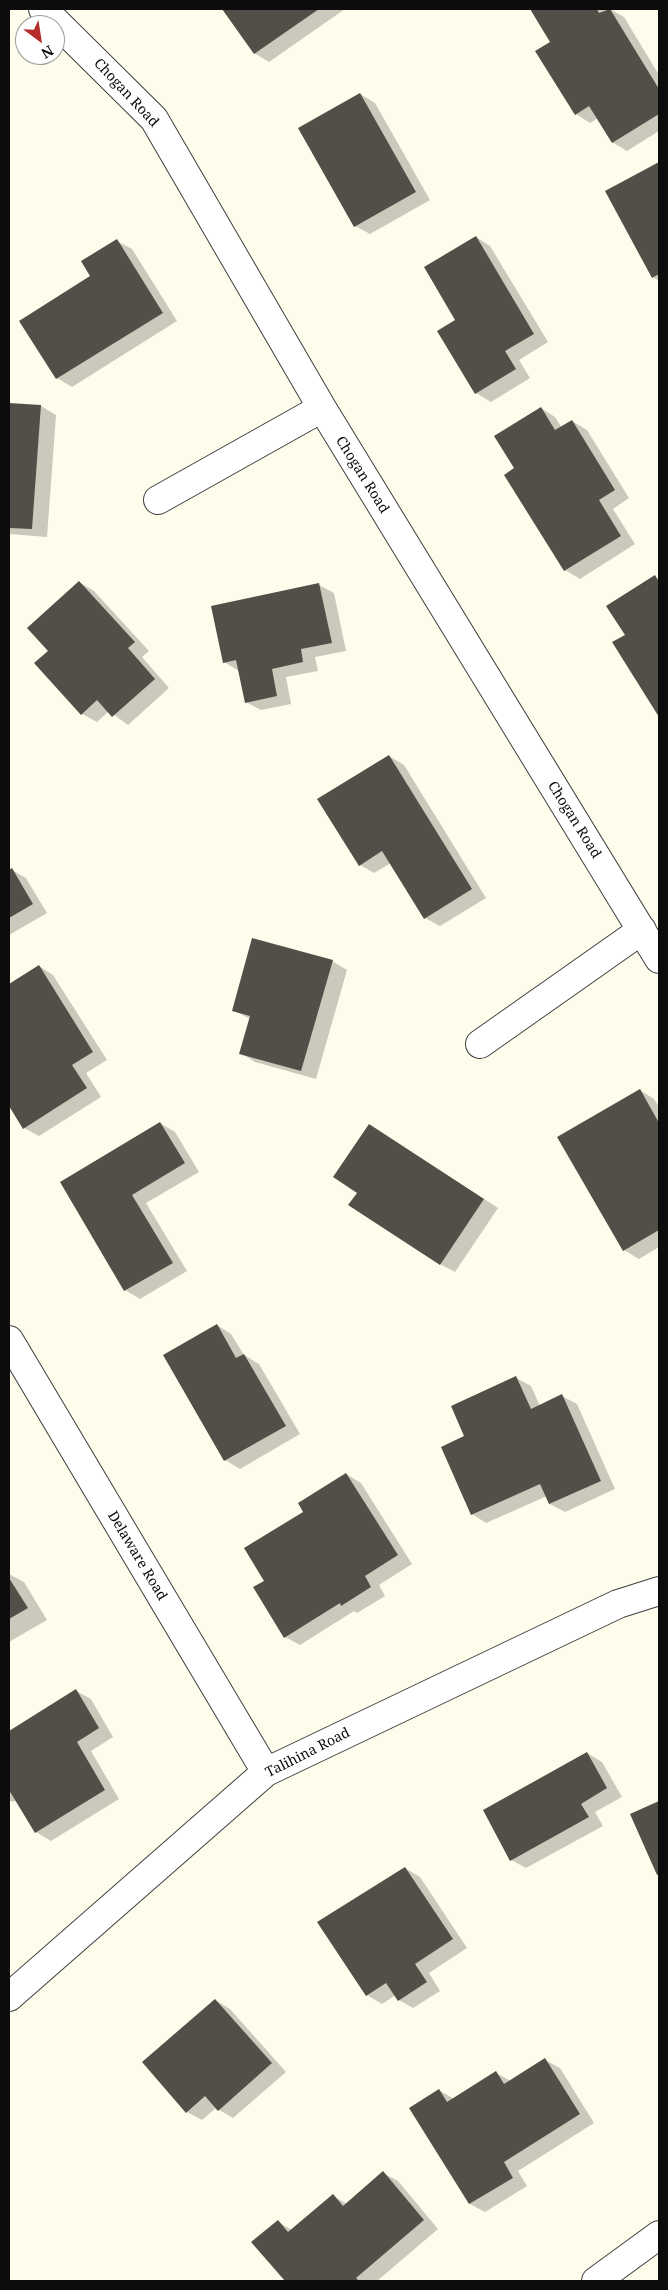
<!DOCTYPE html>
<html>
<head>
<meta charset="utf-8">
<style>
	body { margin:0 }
	#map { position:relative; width:668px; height:2290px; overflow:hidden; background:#fefceb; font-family:"Noto Serif",serif }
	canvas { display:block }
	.frame { position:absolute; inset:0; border:10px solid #0c0c0c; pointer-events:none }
	.north { position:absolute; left:15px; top:15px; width:50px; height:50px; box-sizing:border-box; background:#fff; border:1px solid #9e9e9e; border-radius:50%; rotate:149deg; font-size:14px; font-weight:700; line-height:20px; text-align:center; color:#0c0c0c }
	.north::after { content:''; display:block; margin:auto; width:18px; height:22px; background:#b42d2b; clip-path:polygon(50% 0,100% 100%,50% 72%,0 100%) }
</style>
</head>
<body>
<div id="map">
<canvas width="668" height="2290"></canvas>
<div class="frame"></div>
<div class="north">N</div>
</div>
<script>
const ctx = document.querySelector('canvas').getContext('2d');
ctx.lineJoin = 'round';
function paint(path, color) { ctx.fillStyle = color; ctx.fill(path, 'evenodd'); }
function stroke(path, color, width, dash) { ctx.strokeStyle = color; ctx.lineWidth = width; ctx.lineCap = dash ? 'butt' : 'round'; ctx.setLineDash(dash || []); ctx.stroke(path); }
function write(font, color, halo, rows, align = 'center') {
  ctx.font = font + ' "Noto Serif",serif'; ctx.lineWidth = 5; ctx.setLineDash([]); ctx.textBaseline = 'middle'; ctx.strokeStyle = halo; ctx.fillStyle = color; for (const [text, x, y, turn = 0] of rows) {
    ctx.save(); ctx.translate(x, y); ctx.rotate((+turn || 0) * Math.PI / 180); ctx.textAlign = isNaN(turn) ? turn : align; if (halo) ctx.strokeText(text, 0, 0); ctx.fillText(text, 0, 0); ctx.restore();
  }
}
const shadow = new Path2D(`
	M224 9H345L269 62 254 53Z
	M531 9H610L624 17 659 75V131L627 151 612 142 598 118 590 123 576 114 552 43Z
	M360 94 375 103 430 200 370 234 355 226Z
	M659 163V281L653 277 606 191Z
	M476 237 490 246 548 342 519 360 530 378 491 402 476 393 457 320Z
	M117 241 132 249 177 321 72 387 57 378 92 276Z
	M9 404 41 406 56 415 47 537 9 534Z
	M541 408 555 417 562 428 572 421 587 430 629 498 613 509 635 544 580 579 565 570 506 475 516 469Z
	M655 577 659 579V715L614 643 626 635Z
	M79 582 94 591 149 651 142 657 169 688 128 725 109 711 97 722 82 714Z
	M319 585 334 593 346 651 315 657 318 671 286 677 291 704 261 710 246 702 239 671 224 662Z
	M389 756 404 765 486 898 440 926 425 918 391 863 374 873 360 865Z
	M12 870 26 878 47 913 9 935V871Z
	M332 961 347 970 316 1079 255 1062 241 1053 250 1019 233 1010Z
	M39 966 53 975 107 1060 86 1073 101 1097 39 1136 24 1128 9 1104V985Z
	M640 1090 654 1099 659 1107V1247L639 1259 624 1250Z
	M160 1123 175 1132 199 1172 146 1203 187 1271 140 1299 125 1290 61 1183Z
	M369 1125 498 1208 455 1272 440 1264 359 1192Z
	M217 1325 231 1334 244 1355 259 1364 300 1434 240 1469 225 1460Z
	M516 1378 531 1386 540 1406 562 1396 577 1404 615 1489 565 1512 550 1504 547 1496 486 1523 472 1514 466 1437Z
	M346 1474 361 1483 412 1564 379 1585 385 1596 357 1613 354 1611 300 1645 285 1637 266 1581Z
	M9 1574 24 1582 47 1620 9 1642Z
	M76 1691 91 1699 113 1737 91 1751 119 1799 51 1841 36 1832 17 1800 13 1802 9 1800V1732Z
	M587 1753 602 1762 622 1797 595 1812 603 1826 526 1868 511 1860Z
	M659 1802V1875L632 1814Z
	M405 1868 420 1877 467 1948 429 1973 440 1991 413 2008 399 2000 396 1995 382 2004 367 1995Z
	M215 2000 230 2009 286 2072 233 2118 216 2108 202 2120 187 2112Z
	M545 2060 560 2068 594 2123 518 2171 527 2186 485 2212 470 2204 411 2108 439 2090 454 2099 496 2073 511 2081Z
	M383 2173 398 2181 438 2229 377 2281H286L253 2242 278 2222 292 2230 333 2196 347 2204Z`);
const building = new Path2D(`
	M222 9H319L254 54Z
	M530 9H597L599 13 610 9 659 89V114L612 143 589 106 575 115 535 51 550 42Z
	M360 93 416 192 354 227 298 128Z
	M659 162V274L652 278 605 191Z
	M476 236 534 334 505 351 516 369 475 394 437 331 455 320 424 267Z
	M117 239 163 313 56 379 19 321 90 276 81 261Z
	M9 403 41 405 32 529 9 528Z
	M541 407 555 430 572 420 615 490 599 500 621 536 564 571 504 475 514 468 494 436Z
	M655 575 659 582V717L612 642 625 635 606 606Z
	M79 581 135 642 128 648 155 679 112 717 97 700 81 715 34 663 48 651 27 628Z
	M319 583 332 643 301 649 303 662 272 669 277 696 245 703 236 660 223 663 211 606Z
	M389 755 472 889 424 919 382 851 359 866 317 799Z
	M12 868 33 904 9 918V870Z
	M252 938 333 960 301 1071 239 1054 250 1016 232 1011Z
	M39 965 93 1052 72 1065 87 1088 23 1129 9 1106V984Z
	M640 1089 659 1123V1230L623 1251 557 1137Z
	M160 1122 185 1163 132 1195 173 1263 124 1291 60 1182Z
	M369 1124 484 1199 440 1265 348 1205 357 1193 333 1177Z
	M217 1324 236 1358 244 1354 286 1426 224 1461 163 1355Z
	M516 1376 531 1409 562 1394 601 1481 549 1504 540 1484 471 1515 441 1447 464 1436 451 1406Z
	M346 1473 398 1555 365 1576 371 1587 341 1606 340 1603 284 1638 253 1587 264 1581 244 1548 303 1512 298 1503Z
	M9 1578 28 1608 9 1619Z
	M76 1689 99 1728 77 1742 105 1790 35 1833 9 1790V1731Z
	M587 1752 607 1788 581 1804 589 1817 510 1861 483 1810Z
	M659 1801V1874L657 1875 630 1814Z
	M405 1867 453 1939 415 1964 427 1982 398 2001 386 1983 366 1996 317 1922Z
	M215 1999 272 2063 218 2111 205 2096 186 2113 142 2062Z
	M545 2058 580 2114 504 2162 513 2178 469 2204 409 2108 439 2089 447 2102 496 2071 504 2084Z
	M383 2171 424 2220 356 2278 359 2281H285L251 2242 278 2220 288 2232 333 2194 343 2206Z`);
const minor = new Path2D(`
	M43 9 154 119 322 408 659 959
	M158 500 322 408
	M480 1044 642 930
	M9 1340 266 1772
	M9 1997 266 1772 618 1604 659 1591
	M596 2281 659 2235`);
const streetNames = [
	["Chogan Road",126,93,47],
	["Chogan Road",362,475,58],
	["Chogan Road",574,820,58],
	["Delaware Road",137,1556,59],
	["Talihina Road",308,1753,-27]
];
paint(shadow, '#0003');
paint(building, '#544e49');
stroke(minor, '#3f3f3f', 30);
stroke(minor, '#fff', 28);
write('14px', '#0c0c0c', '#fff', streetNames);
</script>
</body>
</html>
